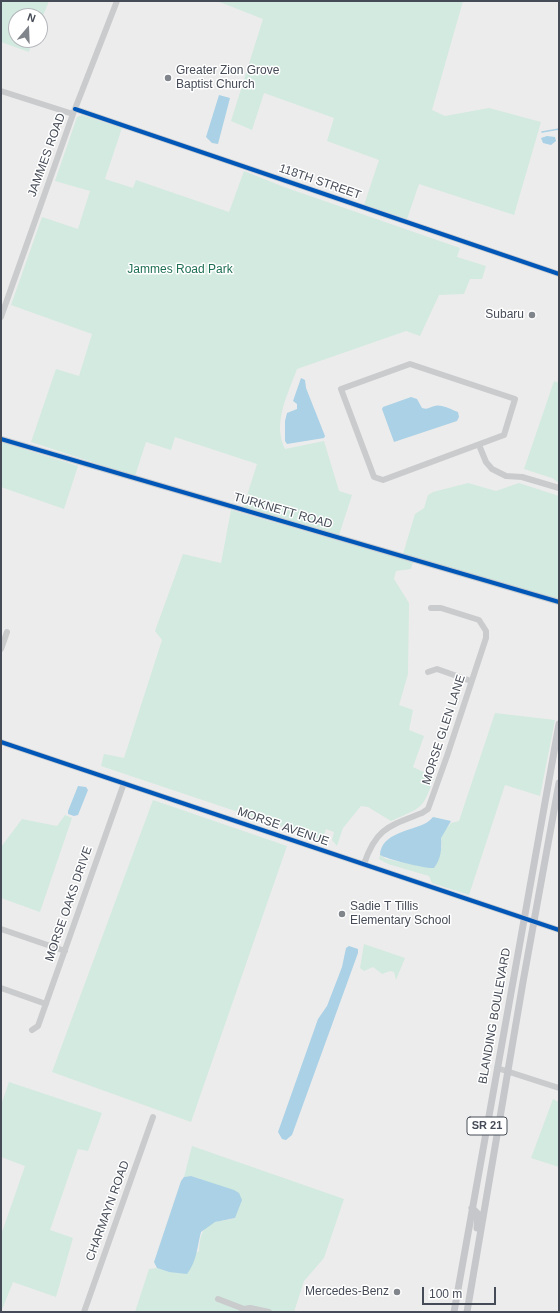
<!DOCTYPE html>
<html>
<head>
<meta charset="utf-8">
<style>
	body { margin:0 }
	#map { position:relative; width:560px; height:1313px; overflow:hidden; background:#edecec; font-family:Arial,sans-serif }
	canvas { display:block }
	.frame { position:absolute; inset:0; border:2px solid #464c57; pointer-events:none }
	.north { position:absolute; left:8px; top:8px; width:40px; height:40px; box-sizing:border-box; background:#fff; border:1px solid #b5b7bc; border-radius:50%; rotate:19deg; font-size:11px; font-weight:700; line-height:16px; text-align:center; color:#464c57 }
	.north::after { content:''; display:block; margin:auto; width:14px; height:18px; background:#80848b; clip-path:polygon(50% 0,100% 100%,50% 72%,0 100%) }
	.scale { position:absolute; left:422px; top:1287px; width:74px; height:18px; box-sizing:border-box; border:2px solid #464c57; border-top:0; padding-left:5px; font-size:12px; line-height:14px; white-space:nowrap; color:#464c57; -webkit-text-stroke:3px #fff; paint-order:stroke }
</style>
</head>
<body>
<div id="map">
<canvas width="560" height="1313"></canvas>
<div class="frame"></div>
<div class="north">N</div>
<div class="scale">100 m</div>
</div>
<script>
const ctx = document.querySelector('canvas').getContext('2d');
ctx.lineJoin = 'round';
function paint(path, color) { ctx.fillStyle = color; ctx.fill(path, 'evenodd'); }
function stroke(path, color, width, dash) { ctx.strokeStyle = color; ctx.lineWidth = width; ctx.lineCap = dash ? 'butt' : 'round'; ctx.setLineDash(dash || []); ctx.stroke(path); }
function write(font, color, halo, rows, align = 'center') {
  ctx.font = font + ' Arial,sans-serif'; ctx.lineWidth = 3; ctx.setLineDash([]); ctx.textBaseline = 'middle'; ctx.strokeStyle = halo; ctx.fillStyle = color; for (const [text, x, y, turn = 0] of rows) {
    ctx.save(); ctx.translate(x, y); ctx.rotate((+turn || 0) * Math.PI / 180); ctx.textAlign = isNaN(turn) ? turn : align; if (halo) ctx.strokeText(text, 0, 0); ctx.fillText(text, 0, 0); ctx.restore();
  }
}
const green = new Path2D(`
	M1 1H49L40 23V16H16V40H33L29 52 1 42Z
	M217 1H463L432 110 445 116 489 108 541 122 514 215 419 184 407 219 364 205 379 160 327 141 334 118 264 93 252 130 231 121 263 19Z
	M82 115 122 128 105 179 133 188 136 180 229 212 244 171 284 187 460 248 457 257 486 266 482 279H470L464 294 439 295 420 336 406 331 297 369C288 394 272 423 285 449L324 441 339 491 352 495 339 535 243 508 257 464 175 437 171 450 146 442 135 476 31 442 56 369 79 376 92 334 11 305 42 217 78 229 90 191 55 181 77 117Z
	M554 381 559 383V483L552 478 524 469Z
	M1 442 78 466 64 509 1 487Z
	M468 483 496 491 519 483 559 496V600L403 554 415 514 424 508 428 495 433 492Z
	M231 510 413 562 411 569 396 571 394 579 409 603 408 674 399 705 413 710 409 730 424 736 413 767 434 777C423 810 422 807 391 821L368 807 361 806 343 828 337 846 332 840 334 832 326 829 323 838 319 839 101 766 104 754 124 758 162 640 155 631 183 554 221 563Z
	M495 713 555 720 540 796 505 785 469 895 432 883 429 876 388 864 379 859 380 855 386 859 431 868 442 847 441 838 443 832 451 823 459 821Z
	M153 800 287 846 191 1122 52 1072Z
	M65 815 72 818 40 912 1 898V847L22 819 57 826Z
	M364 944 405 958 396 980 394 972 390 971 382 974 373 967 364 971 360 968Z
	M9 1082 102 1113 88 1151 78 1149 50 1230 73 1238 56 1297 13 1282 1 1312V1235L25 1166 1 1157V1105Z
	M553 1099 559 1102V1167L531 1158Z
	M192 1146 344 1199 324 1258 304 1281 294 1312H135L149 1269 157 1268 169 1272 199 1251C200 1236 202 1224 219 1221 224 1220 230 1220 235 1218L239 1193 191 1176 184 1177Z`);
const water = new Path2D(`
	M219 95 230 98 218 144 212 143 206 137Z
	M547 136 555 137 556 141 551 145 543 143 541 138Z
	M301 378 305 380 306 388 325 436 324 438 287 444 285 441V421L287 413 297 409V404L293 401Z
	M411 397 417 399 422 408C429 410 429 407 435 406 441 404 452 410 458 412L459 417 457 421 394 442 382 409 383 407Z
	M78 786 86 787 88 790 78 815 74 816 68 814V811Z
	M433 817 451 821 441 838C442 848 441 859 434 868 426 869 387 859 380 855 381 833 411 831 426 823 428 822 431 819 433 817Z
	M349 946 358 949V953L292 1135 286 1140 282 1139 278 1132 318 1019 327 1006 342 967 346 948Z
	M191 1176 234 1190 239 1193 242 1200 235 1218 215 1222 201 1232C197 1247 197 1261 187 1274L169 1272 157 1268 154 1262 181 1181 184 1177Z`);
const stream = new Path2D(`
	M542 132 559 129`);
const minor = new Path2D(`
	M1 91 73 114
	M75 109 559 274
	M1 317 73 114 117 1
	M410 364 515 399 504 435 383 480 374 477 341 389Z
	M1 439 559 602
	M479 445 486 462 492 469 506 476 522 477 559 488
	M1 649 7 632
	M428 672 437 669 471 681
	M1 742 559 930
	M364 864C376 828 389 826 422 813L428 809 447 756 486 638V631L479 620 441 608H431
	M1 929 65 951
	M1 988 46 1004
	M32 1030 38 1026 124 783
	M497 1068 559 1088
	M218 1299 244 1309
	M84 1312 153 1117
	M242 1312 244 1309 250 1308 269 1312`);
const major = new Path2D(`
	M472 1208 478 1214 477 1228
	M454 1312 559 724
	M467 1312 523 982 559 783`);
const cycleway = new Path2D(`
	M75 109 559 274
	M1 439 559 602
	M1 742 559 930`);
const markers = [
	[168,78,4,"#80848b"],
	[532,315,4,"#80848b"],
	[342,914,4,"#80848b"],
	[397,1292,4,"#80848b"]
];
const shields = [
	[487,1126,40]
];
const shieldNames = [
	["SR 21",487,1126]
];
const poiNames = [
	["Greater Zion Grove",176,71],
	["Baptist Church",176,85],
	["Subaru",524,315,"right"],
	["Sadie T Tillis",350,907],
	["Elementary School",350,921],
	["Mercedes-Benz",389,1292,"right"]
];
const streetNames = [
	["JAMMES ROAD",47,155,-70],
	["118TH STREET",320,182,19],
	["TURKNETT ROAD",283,511,16],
	["MORSE GLEN LANE",444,730,-72],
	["MORSE AVENUE",283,827,19],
	["MORSE OAKS DRIVE",69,904,-71],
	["BLANDING BOULEVARD",495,1016,-80],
	["CHARMAYN ROAD",108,1211,-70]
];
const parkNames = [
	["Jammes Road Park",180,270]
];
paint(green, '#d2eadf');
paint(water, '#aad1e5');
stroke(stream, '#aad1e5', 1.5);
stroke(minor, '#c9cbcd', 6);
stroke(major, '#c5c7ca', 7);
stroke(cycleway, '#0057b8', 4);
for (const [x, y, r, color] of markers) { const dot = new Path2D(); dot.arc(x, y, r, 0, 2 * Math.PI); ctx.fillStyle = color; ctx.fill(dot); stroke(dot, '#fff', 1.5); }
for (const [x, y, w] of shields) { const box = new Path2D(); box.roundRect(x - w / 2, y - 9, w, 18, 3); ctx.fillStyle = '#fff'; ctx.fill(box); stroke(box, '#464c57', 1); }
write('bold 11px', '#464c57', null, shieldNames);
write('12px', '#464c57', '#fff', poiNames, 'left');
write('12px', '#464c57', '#fff', streetNames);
write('12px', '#1f7052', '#fff', parkNames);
</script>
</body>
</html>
